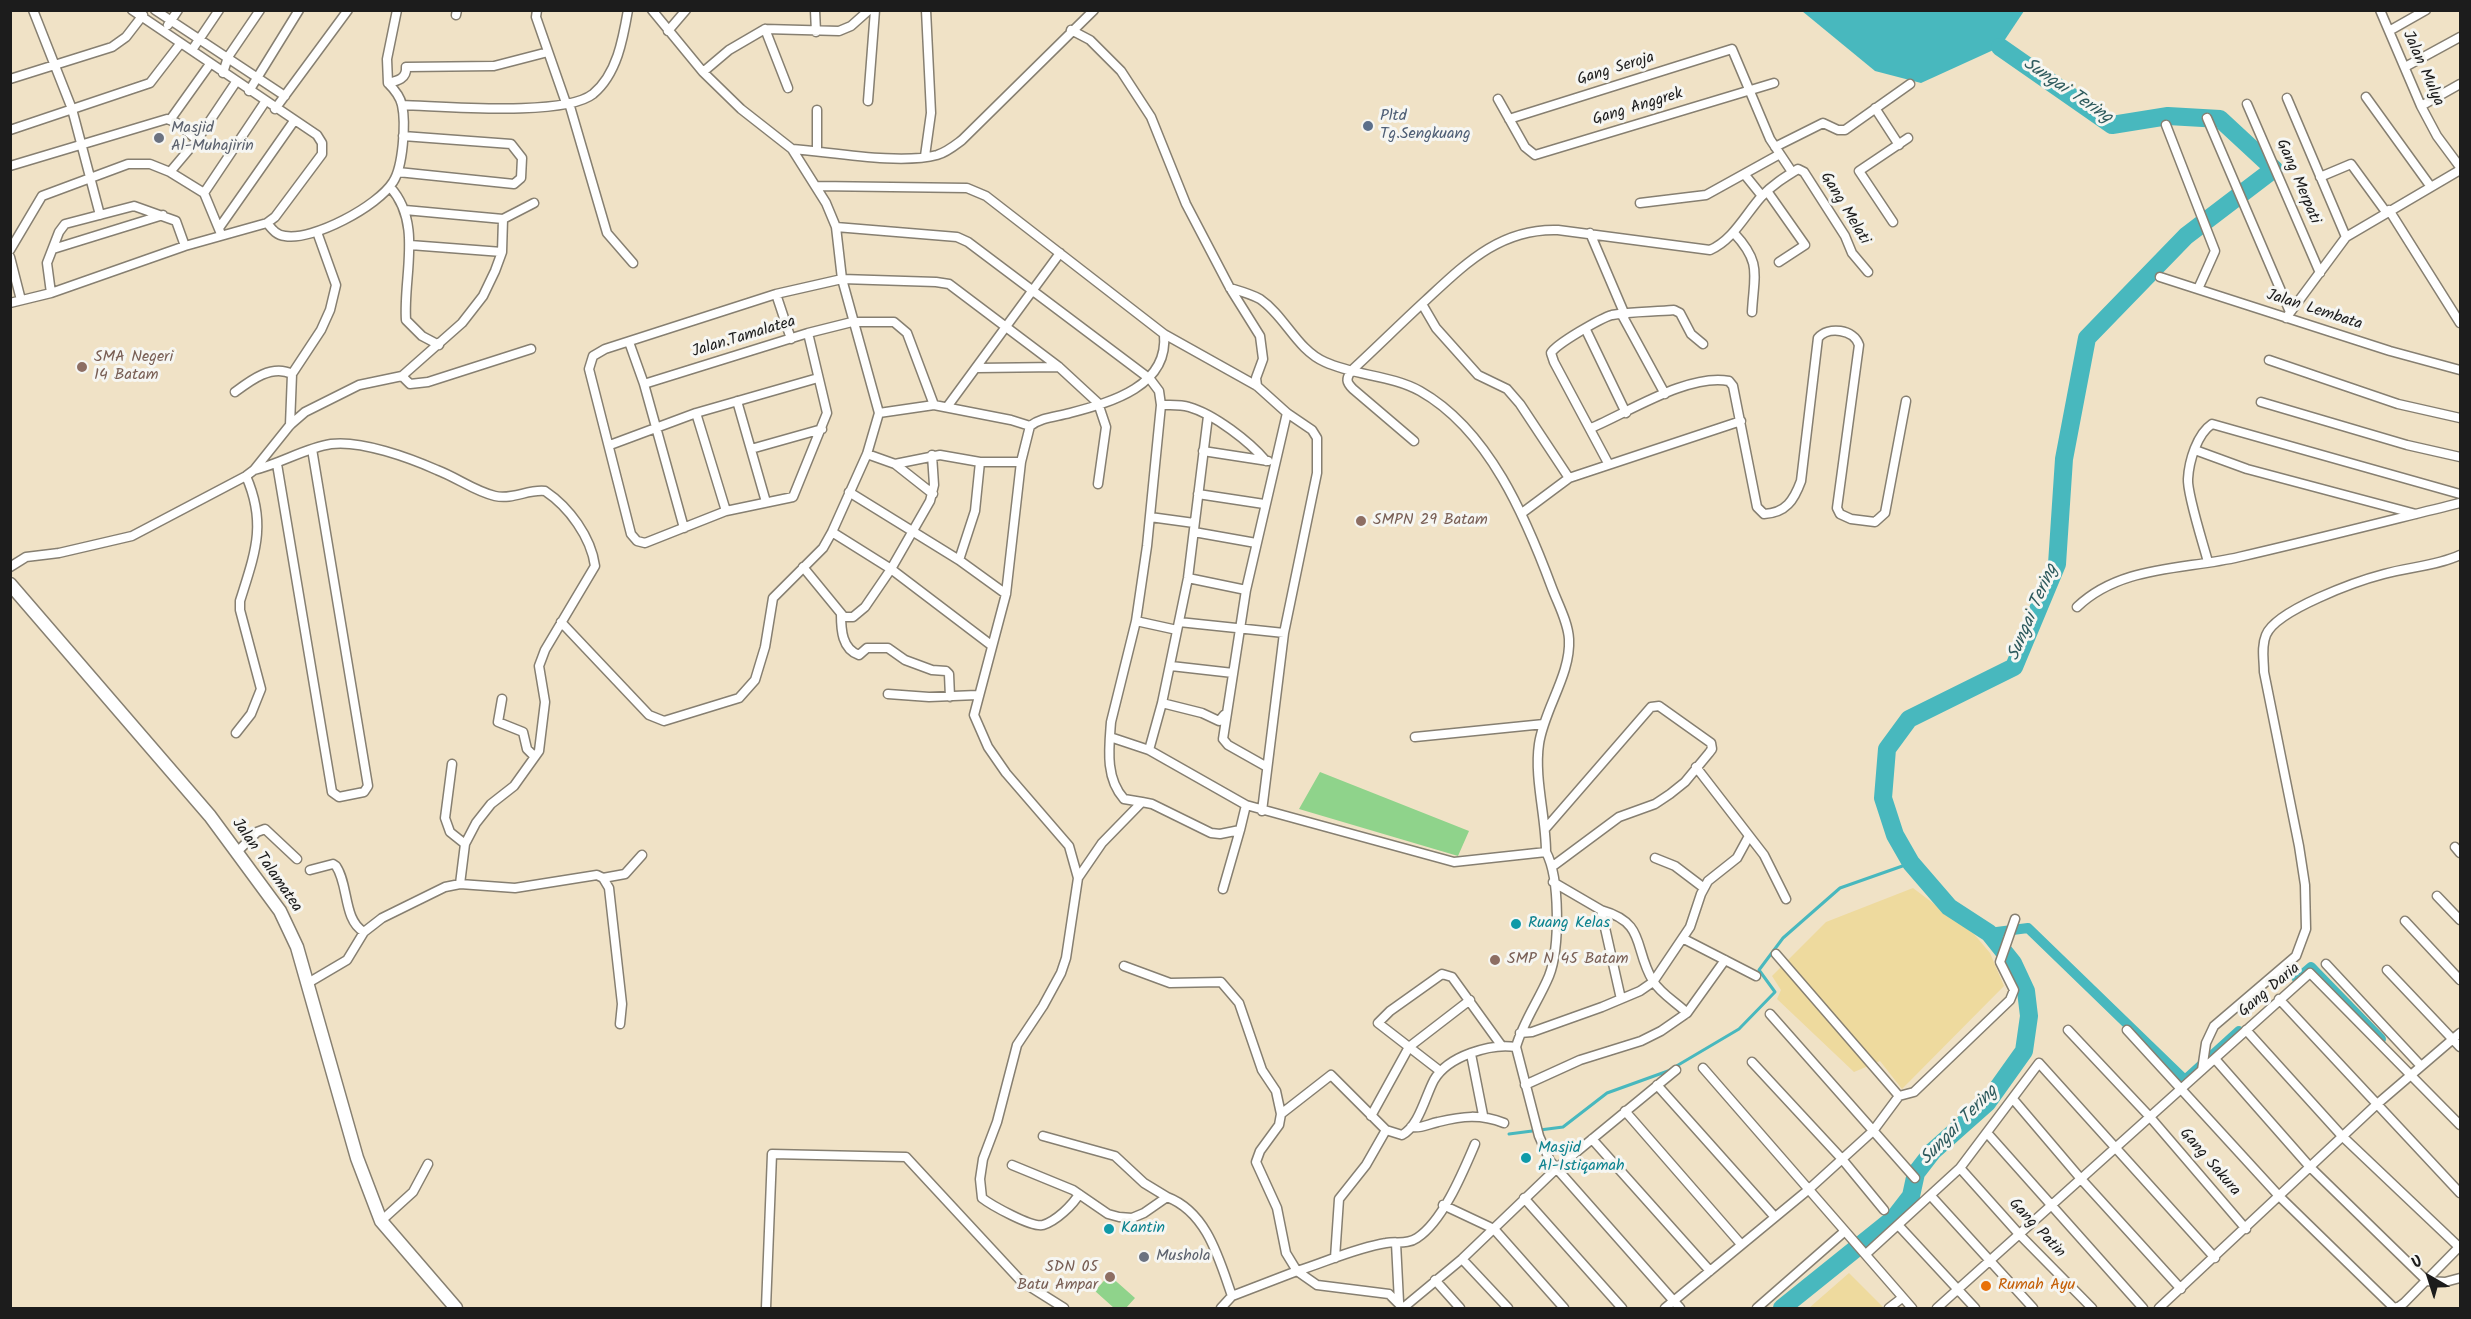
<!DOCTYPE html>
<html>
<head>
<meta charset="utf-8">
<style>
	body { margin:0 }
	#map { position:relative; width:2471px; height:1319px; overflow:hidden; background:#f0e2c6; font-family:Kalam,sans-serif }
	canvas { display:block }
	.frame { position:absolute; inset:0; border:12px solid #1c1c1c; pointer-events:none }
	.north { position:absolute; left:2399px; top:1247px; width:60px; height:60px; -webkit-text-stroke:4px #f6f6f2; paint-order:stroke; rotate:321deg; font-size:16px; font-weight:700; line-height:24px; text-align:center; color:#1c1c1c }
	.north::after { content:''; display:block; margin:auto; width:21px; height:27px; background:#1c1c1c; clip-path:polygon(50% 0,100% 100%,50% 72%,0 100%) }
</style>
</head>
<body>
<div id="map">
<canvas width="2471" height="1319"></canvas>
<div class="frame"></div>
<div class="north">U</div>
</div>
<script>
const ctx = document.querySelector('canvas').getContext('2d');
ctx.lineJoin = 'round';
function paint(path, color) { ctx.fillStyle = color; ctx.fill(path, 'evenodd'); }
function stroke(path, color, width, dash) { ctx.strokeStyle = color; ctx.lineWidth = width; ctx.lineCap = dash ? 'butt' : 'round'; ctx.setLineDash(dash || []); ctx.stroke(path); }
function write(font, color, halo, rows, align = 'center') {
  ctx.font = font + ' Kalam,sans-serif'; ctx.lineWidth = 6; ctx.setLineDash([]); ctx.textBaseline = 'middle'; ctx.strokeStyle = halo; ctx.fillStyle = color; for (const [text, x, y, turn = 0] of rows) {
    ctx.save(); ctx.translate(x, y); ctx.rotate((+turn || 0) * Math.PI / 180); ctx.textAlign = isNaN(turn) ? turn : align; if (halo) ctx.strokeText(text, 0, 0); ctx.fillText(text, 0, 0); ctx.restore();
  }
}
const green = new Path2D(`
	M1320 772 1469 831 1458 856 1299 809Z
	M1109 1275 1135 1298 1126 1308H1114L1095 1291Z`);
const sand = new Path2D(`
	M1913 888 1974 934 1990 953 2004 986 1902 1089 1880 1061 1854 1072 1777 999 1781 990 1772 976 1826 922Z
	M1849 1273 1884 1308H1809Z`);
const water = new Path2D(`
	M1802 11H2024L2000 47 1921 83 1875 71Z`);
const stream = new Path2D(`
	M1509 1134 1563 1127 1607 1093 1668 1071 1739 1029 1775 992 1759 970 1783 938 1840 888 1911 863`);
const canal = new Path2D(`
	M1989 933 2028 928 2185 1080 2239 1031
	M2297 979 2311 967 2381 1039`);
const river = new Path2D(`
	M1782 1308 1894 1218 1911 1196 1916 1173 1933 1151 1987 1103 2024 1051 2029 1016 2026 991 2013 963 1989 933 1949 907 1911 863 1895 835 1883 798 1887 749 1909 719 2014 667 2057 564 2064 459 2087 338 2186 236 2274 169 2220 119 2168 116 2112 125 2000 47`);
const street = new Path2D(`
	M33 10 72 109 100 215
	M155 10 285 96
	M537 10 536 17 566 103
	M815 10 816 32
	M2380 10 2421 106 2437 136 2460 167
	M456 15 457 10
	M168 25 178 10
	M765 29 839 31 851 26 869 10
	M1071 30 1090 40 1121 71 1151 117 1186 204 1230 288 1260 336 1263 359 1256 378 1257 386
	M668 31 686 10
	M2389 31 2426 10
	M192 50 219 10
	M2405 67 2460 37
	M703 72 729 50 765 29 788 88
	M223 73 228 57 260 10
	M10 79 112 47 126 37 143 15
	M388 83C397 81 407 79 406 67L494 66 548 52
	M249 91 299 10
	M2366 97 2431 187
	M2287 98 2346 237
	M1498 99 1525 147 1535 155 1774 83
	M868 101 875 10
	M569 103 607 233 633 263
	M2247 104 2320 273
	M402 105C443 106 564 117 593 94 617 74 623 39 628 10
	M2421 106 2460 84
	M1875 108 1899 145
	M275 109 348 10
	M2207 118 2290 312
	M1509 119 1732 49 1770 139 1792 172
	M170 120 210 64
	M2166 125 2215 251 2198 289
	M10 130 150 83 180 44
	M1775 147 1823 123 1838 130H1845L1910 84
	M792 149C831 152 900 165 937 155 947 152 954 146 962 140L1094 10
	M817 151V110
	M925 156 931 113 926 10
	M10 166 167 119 177 123 197 140
	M170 172 197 140 236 82
	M398 172 514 184 521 178 522 158 511 144 403 136
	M1745 175 1762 196
	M2320 177 2351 164 2386 212
	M816 186 967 188 986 196 1164 334 1257 386 1287 413 1312 430 1317 438V473L1284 633 1262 811
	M390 187C423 223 403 276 406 320L422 336 439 345
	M1767 191 1805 245 1779 262
	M204 193 265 102
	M1640 203 1706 195 1780 154
	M405 210 503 219
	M2389 210 2460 323
	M1893 222 1859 171 1908 138
	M267 223C272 229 276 235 285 236 313 241 378 206 393 182 403 167 406 123 402 105 400 96 394 89 388 83L387 59 397 10
	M836 227 957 237 968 242 1150 379 1159 391 1161 405 1147 546 1136 621 1111 722C1109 748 1105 778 1124 799L1142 802
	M219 228 294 121
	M1590 233 1625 315
	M1734 233C1762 263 1754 274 1752 312
	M410 245 502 252
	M53 249 163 215
	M10 250 42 196 128 164H150L170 172 204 193 221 234
	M10 257 21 300
	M2160 277 2390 351 2460 370
	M1230 288C1240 291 1251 294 1260 299 1285 316 1297 350 1325 362 1356 376 1391 375 1420 391 1489 430 1526 518 1552 588 1558 604 1568 622 1569 639 1571 675 1544 709 1539 744 1534 778 1546 817 1546 852 1560 878 1560 948 1549 976 1539 1000 1523 1022 1516 1047L1539 1136 1550 1161 1680 1308
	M51 293 47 263 59 232 65 224 134 206 176 221 185 246
	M776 294 791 339
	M10 303 51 293 185 246 267 223 275 217 322 154V143L317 135 132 10
	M1422 304 1436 328 1478 375 1507 389 1520 404 1569 478
	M1622 315 1665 394
	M2286 318 2346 237 2460 170
	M1586 330 1626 413
	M808 333 827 413 793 497 726 511 645 543 637 541 631 534 589 369 593 356 605 349 776 294 842 279 936 282 949 284 1059 367 1098 403 1106 427 1098 484
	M629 342 644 384 684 528
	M2269 360 2398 404 2460 418
	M977 368 1059 367
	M402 376 410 384 428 382 531 349
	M644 384 808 333 852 322H894L907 333 934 405
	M235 392C251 380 272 364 292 374
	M737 401 766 502
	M2261 402 2407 445 2460 457
	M1161 405C1170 405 1180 404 1189 407 1214 414 1250 442 1266 461
	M947 407 1060 253
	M696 413 726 511
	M879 413 934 405 1011 420 1030 426C1042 417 1056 417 1070 413 1112 402 1169 386 1164 334
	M290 425 292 374 321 330 330 310 336 285 317 232
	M1030 426 1021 462 1006 594 974 715 988 747 1006 773 1069 846 1078 878 1066 958 1061 973 1043 1006 1017 1045 997 1122 983 1159 980 1179 982 1198C991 1205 1032 1228 1043 1225 1056 1221 1073 1205 1079 1194
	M1591 428C1629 412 1689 373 1729 381L1733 386 1757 507 1764 514C1786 513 1794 500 1801 481L1818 338C1828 326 1854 329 1859 345L1837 508 1840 514 1851 519 1875 522 1885 513 1906 401
	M1414 441 1353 389C1346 382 1346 379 1351 371 1376 348 1400 324 1425 301 1465 264 1500 228 1558 230L1710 250C1733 240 1745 215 1761 197 1772 185 1785 177 1798 169L1804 172 1845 236 1852 253 1868 272
	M610 445 696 413 818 378
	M751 449 822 429
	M2195 450 2247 469 2416 514
	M1203 451 1268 461
	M867 454 895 464 940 455 980 462H1021
	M1608 463 1554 362 1551 353C1556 344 1601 318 1612 315 1631 311 1654 312 1674 310L1680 313 1691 334 1703 344
	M277 464 332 792 339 797 364 792 368 786 312 449
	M895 464 933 494
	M254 470C280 464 305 448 331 444 361 440 410 458 437 470 458 478 474 491 495 496 513 500 528 489 545 491 569 507 591 537 595 566L545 650 539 666 545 702 539 751 514 786 491 804 476 823 465 844 460 884 445 887 382 918 364 932 347 960 308 983
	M849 492 959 560 1006 594
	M1198 494 1264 504
	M1522 513 1569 478 1741 421
	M1150 517 1194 523
	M832 532 891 569 991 645
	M1194 532 1256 543
	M959 560 975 511 980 462
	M2208 562C2203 543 2187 494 2188 479 2189 461 2197 434 2212 424L2460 494
	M10 567 26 557 59 553 132 536 246 476 254 470 290 425 305 412 359 385 402 376 462 323 483 296 495 271 502 252 503 219 534 203
	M803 567 844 617H853L865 607 891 569 930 501 934 485 932 455
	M1188 578 1246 590
	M2077 607C2121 565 2184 570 2239 557 2313 540 2387 521 2460 503
	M841 614C841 630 842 649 859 655L867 648H888L905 660 932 670 946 671 949 674 950 697
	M1136 621 1177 630
	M561 622 649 715 664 721 739 698 755 680 765 647 773 598 823 548 832 532 867 454 879 413 842 279 836 227 826 203 792 149 741 109 703 72 652 10
	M1179 622 1284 633
	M1171 666 1233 673
	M888 694 929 697 977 695
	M502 699 498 722 523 732 527 749 534 756
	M1162 703 1202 713 1219 721 1224 715
	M236 733 251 714 261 689 240 610V601C255 553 267 524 246 476
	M1110 737 1149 750 1246 805 1454 862 1546 852
	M1415 737 1544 724
	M1149 750 1162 703 1188 578 1208 416
	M452 764 445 818 450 832 465 844
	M1267 767 1228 745 1223 739 1246 590 1287 413
	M1696 767 1764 855 1786 899
	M1546 828 1651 707 1659 706 1711 743 1712 749 1709 753 1685 782 1670 794 1655 804 1619 817 1553 866
	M2455 847 2460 853
	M238 851 257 832 265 829 297 859
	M1655 858 1675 866 1704 888
	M310 870 333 864 336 866C349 885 343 920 364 932
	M603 878 625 874 642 855
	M1078 878 1102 843 1142 802 1152 804 1211 833 1220 834 1240 830 1246 805
	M1553 882 1601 910 1621 999
	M460 884 515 888 597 875 603 878 609 888 622 1004 620 1024
	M1223 889 1240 830
	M2437 896 2460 920
	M1601 910C1647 923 1633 948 1653 981 1660 993 1677 1003 1687 1013
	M2405 921 2460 980
	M1684 939 1756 976
	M1776 954 1899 1096
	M2326 964 2421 1066
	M1124 966 1170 983 1221 982 1239 1003 1262 1070 1276 1091 1281 1114 1279 1125 1260 1151 1256 1162 1277 1208 1286 1253 1297 1271C1326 1262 1355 1248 1386 1243 1396 1241 1407 1245 1417 1238 1443 1221 1463 1172 1475 1144
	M2387 970 2460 1047
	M2279 999 2460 1193
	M1770 1014 1915 1178
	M2068 1030 2150 1117 2246 1229
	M2127 1030 2279 1196 2393 1307 2397 1308 2404 1303 2460 1246
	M2246 1030 2342 1136 2459 1247
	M1520 1033 1532 1032 1602 1007 1640 991 1653 982 1690 927 1701 894 1708 881 1737 858 1749 836
	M1471 1054 1483 1115
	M2215 1059 2310 1167 2427 1281 2445 1282 2460 1278
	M1752 1062 1842 1159 1884 1210
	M1703 1068 1912 1308
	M2202 1070 2206 1043 2214 1026 2296 956 2306 929 2305 885 2299 846 2264 672C2264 660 2261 647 2266 635 2276 610 2357 581 2384 574 2409 567 2436 566 2460 555
	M1440 1071 1378 1023 1390 1011 1442 974 1452 977 1501 1045
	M1525 1085 1580 1060 1641 1041 1661 1031 1687 1013 1725 960
	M1657 1085 1774 1216
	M2013 1099 2081 1179 2181 1289
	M1625 1111 1740 1243
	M1281 1114 1331 1075 1386 1130 1402 1135C1419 1126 1425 1097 1434 1080 1448 1056 1491 1043 1516 1047
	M1371 1116 1409 1047 1470 1000
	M1411 1127C1421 1129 1428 1124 1438 1122 1463 1116 1480 1114 1504 1123
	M1988 1134 2143 1308
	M1043 1136 1115 1156 1144 1183 1167 1197
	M1592 1139 1710 1271
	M1012 1165 1073 1190 1108 1214 1119 1217 1132 1218 1144 1213 1167 1197C1207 1212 1219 1259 1232 1296
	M1960 1168 2019 1234 2092 1308
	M1931 1196 2033 1308
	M1524 1198 1622 1308
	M1443 1205 1494 1229 1564 1308
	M381 1221 413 1192 428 1164
	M1899 1226 1975 1308
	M1396 1243 1399 1302
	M1866 1254 1960 1168 2039 1063 2215 1258
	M1335 1258 1339 1199 1366 1165 1386 1130
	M1462 1259 1508 1308
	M1435 1280 1460 1308
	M766 1308 772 1154 906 1157 1021 1281 1064 1308
	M1221 1308 1232 1296 1297 1271 1317 1285 1389 1294 1403 1308
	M1403 1308 1462 1259 1557 1168 1676 1070
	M1665 1308 1808 1190 1873 1131 1899 1096 1914 1092 2010 1000 2014 990 2000 962 2015 919
	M1757 1308 1845 1231
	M1889 1308 1902 1298
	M1937 1308 2310 973 2460 1125
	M2159 1308 2376 1105 2460 1033`);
const secondary = new Path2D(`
	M10 584 210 816 280 911 297 947 357 1158 381 1221 456 1308`);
const markers = [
	[1368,126,6,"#5c6f8a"],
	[159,138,6,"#6b7280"],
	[82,367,6,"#8d6e63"],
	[1361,521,6,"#8d6e63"],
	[1516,924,6,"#0f9aa8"],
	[1495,960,6,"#8d6e63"],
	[1526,1158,6,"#0f9aa8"],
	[1109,1229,6,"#0f9aa8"],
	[1144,1257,6,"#6b7280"],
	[1110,1277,6,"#8d6e63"],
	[1986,1286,6,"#e8710a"]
];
const streetNames = [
	["Jalan Mulya",2422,69,66],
	["Gang Seroja",1616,70,-17],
	["Gang Anggrek",1638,108,-17],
	["Gang Merpati",2297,182,67],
	["Gang Melati",1844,209,59],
	["Jalan Lembata",2314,311,18],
	["Jalan.Tamalatea",744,338,-17],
	["Jalan Talamatea",266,866,55],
	["Gang Daria",2270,991,-40],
	["Gang Sakura",2209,1163,49],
	["Gang Patin",2036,1229,47]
];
const serviceNames = [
	["Pltd",1380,117],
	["Tg.Sengkuang",1380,135]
];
const worshipNames = [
	["Masjid",171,129],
	["Al-Muhajirin",171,147],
	["Mushola",1156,1257]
];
const educationNames = [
	["SMA Negeri",94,358],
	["14 Batam",94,376],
	["SMPN 29 Batam",1373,521],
	["SMP N 45 Batam",1507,960],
	["SDN 05",1098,1268,"right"],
	["Batu Ampar",1098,1286,"right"]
];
const cultureNames = [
	["Ruang Kelas",1528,924],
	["Masjid",1538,1149],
	["Al-Istiqamah",1538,1167],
	["Kantin",1121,1229]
];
const foodNames = [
	["Rumah Ayu",1998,1286]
];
const waterNames = [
	["Sungai Tering",2067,92,34],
	["Sungai Tering",2034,613,-67],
	["Sungai Tering",1960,1126,-46]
];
paint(green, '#8fd38b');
paint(sand, '#eeda9e');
paint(water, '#48b8be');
stroke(stream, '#48b8be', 3);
stroke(canal, '#48b8be', 10);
stroke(river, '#48b8be', 18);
stroke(street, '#867f71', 11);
stroke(secondary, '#867f71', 15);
stroke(street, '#fff', 8);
stroke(secondary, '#fff', 12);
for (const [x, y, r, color] of markers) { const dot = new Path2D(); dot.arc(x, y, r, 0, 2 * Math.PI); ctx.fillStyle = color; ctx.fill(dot); stroke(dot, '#f6f6f2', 2); }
write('16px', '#1c1c1c', '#f6f6f2', streetNames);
write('16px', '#4e5e75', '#f6f6f2', serviceNames, 'left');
write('16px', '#5b616d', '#f6f6f2', worshipNames, 'left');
write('16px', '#785e54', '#f6f6f2', educationNames, 'left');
write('16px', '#0d838f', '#f6f6f2', cultureNames, 'left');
write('16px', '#c56008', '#f6f6f2', foodNames, 'left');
write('italic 18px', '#2e5a5d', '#f6f6f2', waterNames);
</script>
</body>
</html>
